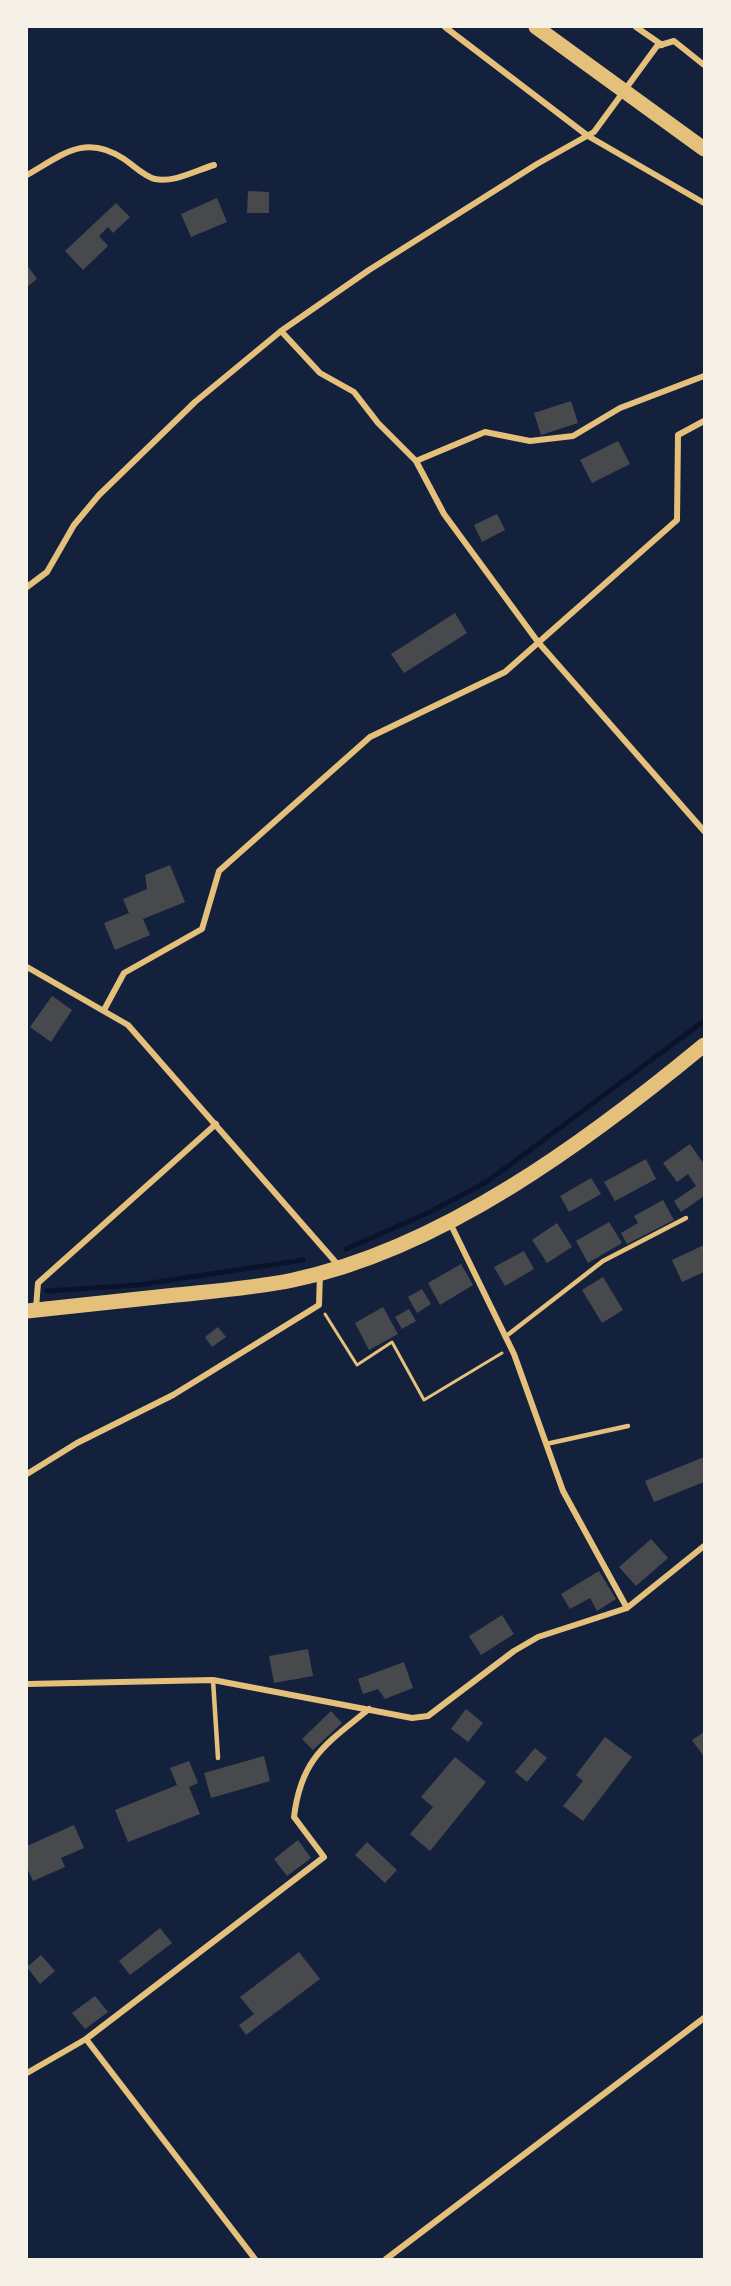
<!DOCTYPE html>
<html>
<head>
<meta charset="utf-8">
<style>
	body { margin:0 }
	#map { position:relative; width:731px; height:2286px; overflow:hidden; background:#14213d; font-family:Bitter,serif }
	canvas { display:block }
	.frame { position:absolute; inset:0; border:28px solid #f6f1e7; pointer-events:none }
</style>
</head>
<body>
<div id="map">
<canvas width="731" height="2286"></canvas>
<div class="frame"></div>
</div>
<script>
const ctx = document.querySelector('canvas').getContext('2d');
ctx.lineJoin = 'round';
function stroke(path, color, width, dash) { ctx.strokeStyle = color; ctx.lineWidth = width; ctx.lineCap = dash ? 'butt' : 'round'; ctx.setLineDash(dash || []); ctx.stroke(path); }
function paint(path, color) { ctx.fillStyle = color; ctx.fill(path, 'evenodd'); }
const stream = new Path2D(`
	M346 1249 432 1211 488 1181 704 1021
	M47 1291 138 1285 303 1260`);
const building = new Path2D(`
	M248 191 269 192V213H247Z
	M217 198 227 222 191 237 181 214Z
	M116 203 130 217 113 233 108 227 99 236 108 246 83 270 65 251Z
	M27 265 37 279 27 287Z
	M571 401 578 423 541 435 534 413Z
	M618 441 630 464 592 483 580 460Z
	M497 514 505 530 482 542 474 525Z
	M455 613 467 633 404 673 391 654Z
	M170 865 185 902 143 919 150 935 115 950 104 923 129 913 123 899 147 889 145 875Z
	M52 996 72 1010 51 1042 30 1027Z
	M690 1144 704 1164V1196L681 1212 674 1201 696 1186 688 1174 677 1182 663 1163Z
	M646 1159 656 1179 615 1201 604 1182Z
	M591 1178 601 1194 569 1212 560 1196Z
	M663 1200 674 1220 627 1244 621 1233 638 1223 634 1216Z
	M609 1222 622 1243 588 1263 576 1241Z
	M557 1223 572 1247 547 1263 532 1240Z
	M704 1245V1272L682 1282 672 1260Z
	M524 1251 534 1269 505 1286 494 1267Z
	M461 1264 473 1285 440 1305 428 1283Z
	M603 1277 623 1310 602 1323 582 1290Z
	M422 1289 431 1304 417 1313 408 1297Z
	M383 1307 398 1334 369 1350 355 1323Z
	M409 1309 416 1321 402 1329 395 1317Z
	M218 1327 226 1337 212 1347 205 1337Z
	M704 1457V1482L654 1502 645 1481Z
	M651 1539 668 1558 636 1586 619 1567Z
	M599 1571 616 1599 597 1611 590 1598 570 1609 561 1594Z
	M502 1615 514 1634 481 1655 469 1636Z
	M308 1649 313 1676 274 1683 269 1656Z
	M404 1662 413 1688 385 1699 378 1689 363 1694 358 1679Z
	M466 1709 483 1723 468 1742 451 1729Z
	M331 1711 342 1723 313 1750 302 1739Z
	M704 1732V1757L692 1740Z
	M605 1737 632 1757 583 1821 563 1806 583 1781 576 1775Z
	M535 1748 547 1758 527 1782 515 1772Z
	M264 1756 270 1781 211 1798 204 1773Z
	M455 1757 486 1782 430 1851 410 1834 433 1807 421 1797Z
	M189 1761 198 1783 189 1787 200 1814 128 1842 115 1810 177 1785 170 1768Z
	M74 1825 84 1848 61 1858 65 1867 33 1881 27 1868V1846Z
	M298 1840 311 1858 287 1876 274 1859Z
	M367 1842 397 1870 385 1883 355 1855Z
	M160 1928 172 1943 130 1975 119 1961Z
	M299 1952 320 1979 246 2035 239 2025 254 2014 240 1997Z
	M41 1955 55 1971 40 1984 27 1967Z
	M95 1996 108 2012 85 2029 72 2013Z`);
const path = new Path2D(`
	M325 1314 357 1365 392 1342 424 1400 502 1353`);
const service = new Path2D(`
	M505 1337 603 1261 686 1218
	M546 1444 628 1426
	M213 1680 218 1758`);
const minor = new Path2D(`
	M445 27 588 136 704 203
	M636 27 662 45
	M27 175C62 155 85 133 124 159 133 165 145 177 155 179 174 183 197 170 214 165
	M281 331 320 373 354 392 378 423 416 461 444 514 538 642 704 831
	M416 461 485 432 530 441 573 436 620 408 704 376
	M27 587 47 572 74 525 99 495 195 402 281 331 369 270 537 164 594 132 657 46 674 41 704 65
	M27 967 128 1025 339 1266
	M104 1010 124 973 202 929 219 871 370 737 505 672 677 520 678 435 704 421
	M450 1223 514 1354 563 1491 627 1608
	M36 1308 38 1283 216 1124
	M27 1474 77 1443 173 1395 319 1305 320 1274
	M27 1684 213 1680 412 1718 428 1716 514 1651 538 1637 627 1608 704 1546
	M86 2039 255 2259
	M27 2073 86 2039 324 1857 294 1817C301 1758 326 1744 369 1709
	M386 2259 704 2018`);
const primary = new Path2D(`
	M536 27 704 149
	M27 1311C77 1306 126 1300 176 1295 215 1291 255 1288 293 1280 442 1249 589 1140 704 1045`);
stroke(stream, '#0b132b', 5);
paint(building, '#48494c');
stroke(path, '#e5c07b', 3);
stroke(service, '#e5c07b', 4.5);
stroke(minor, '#e5c07b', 6);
stroke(primary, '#e5c07b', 15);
</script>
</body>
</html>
